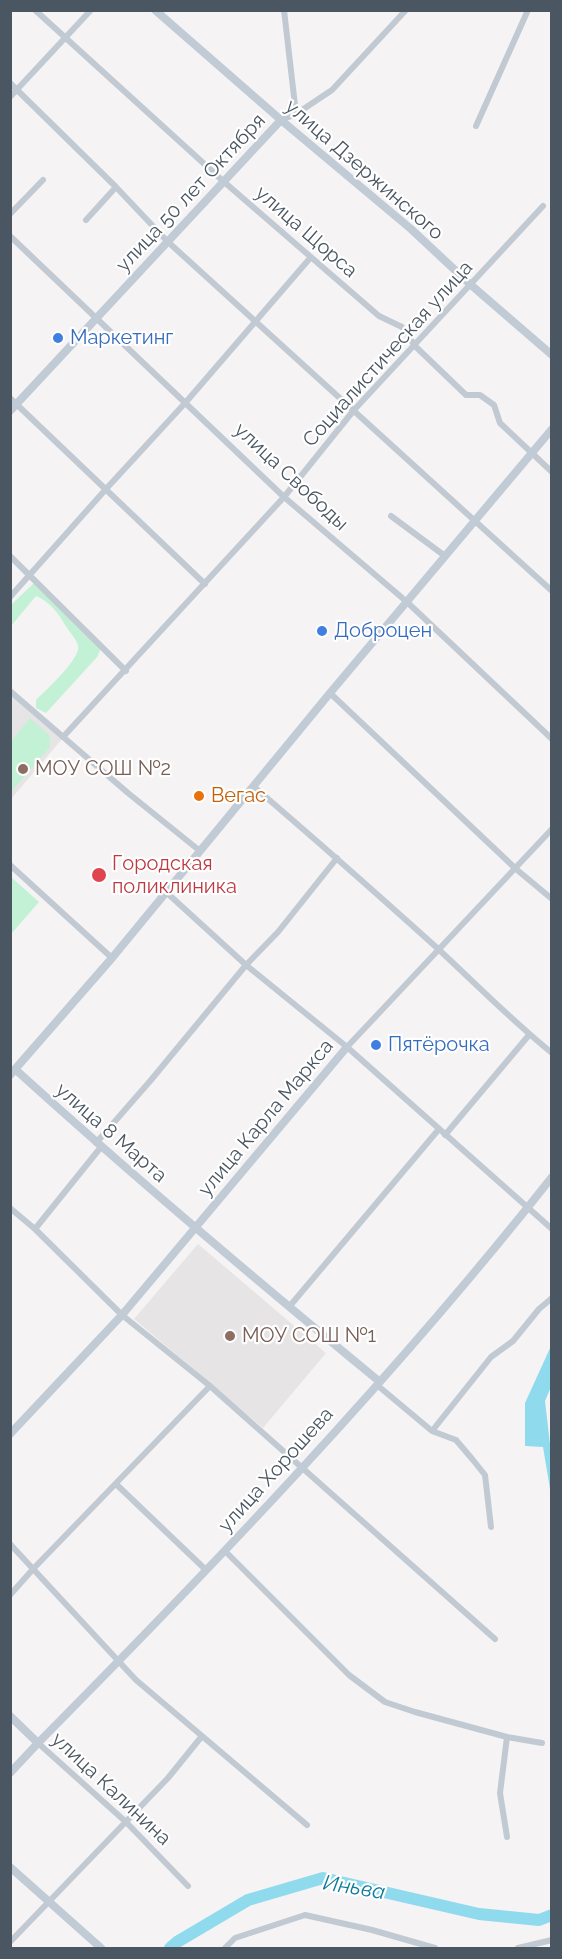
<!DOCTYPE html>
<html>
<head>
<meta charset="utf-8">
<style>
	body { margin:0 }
	#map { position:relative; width:562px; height:1959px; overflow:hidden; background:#f5f3f3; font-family:Raleway,sans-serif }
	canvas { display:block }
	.frame { position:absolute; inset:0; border:12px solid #4a5661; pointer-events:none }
</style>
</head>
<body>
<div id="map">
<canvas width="562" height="1959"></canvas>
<div class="frame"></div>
</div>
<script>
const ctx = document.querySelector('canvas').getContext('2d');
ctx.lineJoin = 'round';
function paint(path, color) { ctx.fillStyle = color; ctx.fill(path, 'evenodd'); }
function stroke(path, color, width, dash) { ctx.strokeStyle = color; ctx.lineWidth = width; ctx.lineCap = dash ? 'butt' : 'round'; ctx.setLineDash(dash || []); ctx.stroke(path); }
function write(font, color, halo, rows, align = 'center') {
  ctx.font = font + ' Raleway,sans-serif'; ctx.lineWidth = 4.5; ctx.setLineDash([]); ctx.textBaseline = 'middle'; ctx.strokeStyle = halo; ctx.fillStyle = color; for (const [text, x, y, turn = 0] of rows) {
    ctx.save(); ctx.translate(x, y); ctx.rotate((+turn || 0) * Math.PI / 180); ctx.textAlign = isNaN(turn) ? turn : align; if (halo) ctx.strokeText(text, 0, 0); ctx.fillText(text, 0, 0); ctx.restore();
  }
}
const education = new Path2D(`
	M11 693 62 739 11 799Z
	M198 1244 326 1353 263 1428 134 1319Z`);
const green = new Path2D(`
	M35 582 99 645 100 651 97 657 46 713 36 708V700C45 691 82 658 78 645 76 639 69 631 65 625 59 614 49 601 36 596L11 626V605Z
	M30 718 50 736V747L11 792V742Z
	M11 877 39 902 11 934Z`);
const water = new Path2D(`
	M551 1346V1387L545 1401 551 1453V1495L543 1447 525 1446V1403Z`);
const river = new Path2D(`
	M170 1948 177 1942 248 1900 323 1878 479 1914 539 1920 552 1915`);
const street = new Path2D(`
	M35 10 223 181 379 316 402 327 415 346 466 395H480L494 405 500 423 552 472
	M284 10 296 114
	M10 83 116 187 167 241 552 591
	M10 97 91 10
	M281 120 296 114 332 90 406 10
	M476 126 528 10
	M10 214 43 180
	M86 220 116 187
	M10 236 284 497 407 602 552 739
	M10 398 205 584
	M391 516 445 556
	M10 556 126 671
	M10 597 106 489 186 402 311 257
	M10 691 128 793 200 851
	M330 693 516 869 552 899
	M63 737 284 497 354 410 543 206
	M253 786C315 839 376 893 436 947 475 983 511 1020 552 1053
	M10 865 112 958
	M166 892 246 965 347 1047 552 1229
	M347 1047 552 829
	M445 1135 529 1035
	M96 1143 151 1080 246 965 278 932 337 858
	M10 1208 35 1229 122 1315 210 1386 495 1639
	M35 1229 101 1147
	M289 1307 439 1129
	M377 1385 432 1431 456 1440 473 1460 485 1475 491 1527
	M432 1431 491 1357 513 1341 539 1309 552 1298
	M116 1484 206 1570
	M10 1544 136 1680 307 1825
	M225 1551 349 1675 385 1702 415 1712 507 1737 542 1743
	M10 1595 34 1568 210 1386
	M507 1737 500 1793 507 1837
	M38 1743 126 1822 188 1886
	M10 1942 168 1778 202 1736
	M225 1948 235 1938 305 1915 372 1930 435 1948
	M518 1948 552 1940`);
const secondary = new Path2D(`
	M155 10 281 120 411 229 471 285 552 355
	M10 411 281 120
	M16 1070C134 1177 256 1280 380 1382
	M10 1075 112 958 330 693 552 429
	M10 1434 122 1315 347 1047
	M10 1716 38 1743
	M10 1773 38 1743C217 1562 394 1377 552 1177
	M10 1867 101 1948`);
const markers = [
	[58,338,6,"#3f7fe0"],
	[322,631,6,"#3f7fe0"],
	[23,769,6,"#8d6e63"],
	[199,796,6,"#e8710a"],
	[99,875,8,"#e0444e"],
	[376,1045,6,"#3f7fe0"],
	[230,1336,6,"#8d6e63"]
];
const streetNames = [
	["улица Дзержинского",364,170,41],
	["улица 50 лет Октября",191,193,-47],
	["улица Щорса",306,232,41],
	["Социалистическая улица",388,354,-48],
	["улица Свободы",291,477,43],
	["улица Карла Маркса",266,1118,-50],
	["улица 8 Марта",111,1133,41],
	["улица Хорошева",276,1470,-48],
	["улица Калинина",111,1789,43]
];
const shopNames = [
	["Маркетинг",70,338],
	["Доброцен",334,631],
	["Пятёрочка",388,1045]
];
const educationNames = [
	["МОУ СОШ №2",35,769],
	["МОУ СОШ №1",242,1336]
];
const foodNames = [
	["Вегас",211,796]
];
const healthNames = [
	["Городская",112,864],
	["поликлиника",112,887]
];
const waterNames = [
	["Иньва",354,1888,9]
];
paint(education, '#e6e4e5');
paint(green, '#c3f1d5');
paint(water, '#90daee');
stroke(river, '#90daee', 12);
stroke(street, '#c1cad2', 6);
stroke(secondary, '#c1cbd6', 8);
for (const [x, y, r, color] of markers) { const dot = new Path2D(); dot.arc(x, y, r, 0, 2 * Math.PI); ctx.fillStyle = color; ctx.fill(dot); stroke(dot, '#fff', 2); }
write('20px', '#4a5661', '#fff', streetNames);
write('20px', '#366cbe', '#fff', shopNames, 'left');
write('20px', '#785e54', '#fff', educationNames, 'left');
write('20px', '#c56008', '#fff', foodNames, 'left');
write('20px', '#be3a42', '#fff', healthNames, 'left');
write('italic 21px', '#0c7c9b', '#fff', waterNames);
</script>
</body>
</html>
